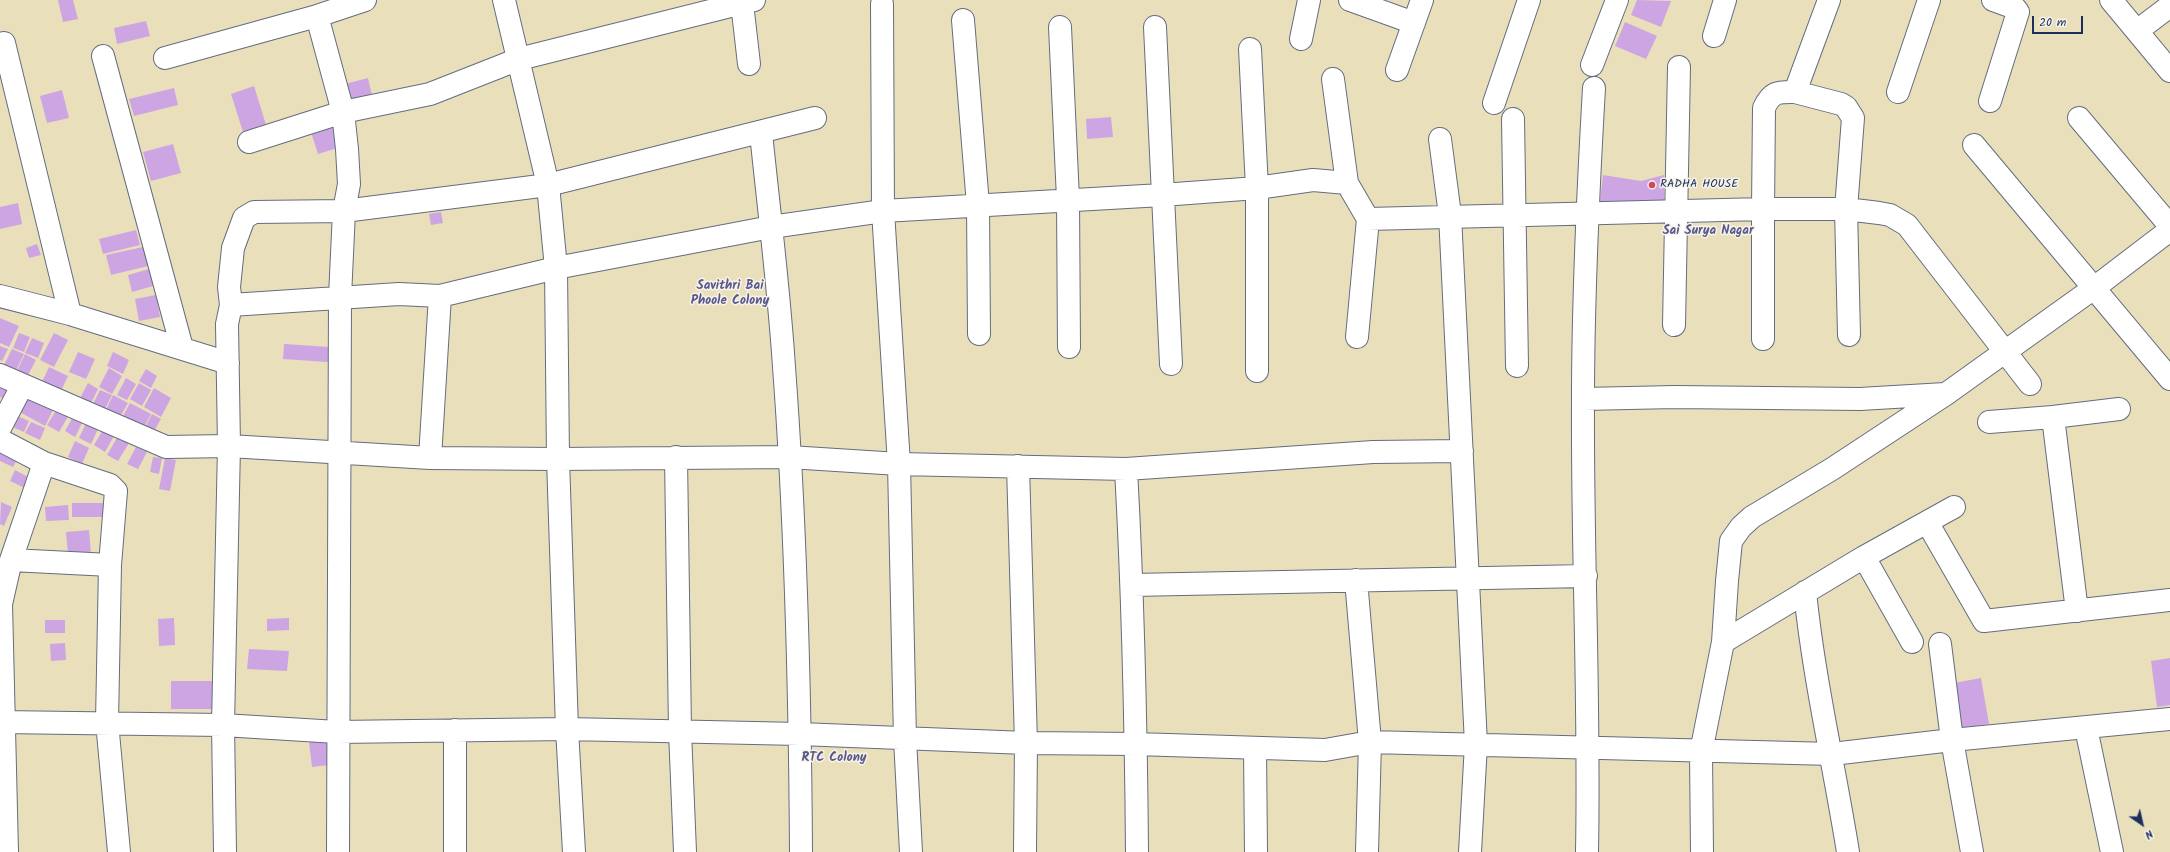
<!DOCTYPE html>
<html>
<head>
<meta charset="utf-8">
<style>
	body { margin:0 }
	#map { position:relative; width:2170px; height:852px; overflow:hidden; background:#eadfbb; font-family:Kalam,sans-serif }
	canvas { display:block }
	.north { position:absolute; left:2122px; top:804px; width:40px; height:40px; -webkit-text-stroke:3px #f7f3e8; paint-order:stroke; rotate:146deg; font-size:11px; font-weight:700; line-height:16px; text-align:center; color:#1b2f5e }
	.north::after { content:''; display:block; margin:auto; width:14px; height:18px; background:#1b2f5e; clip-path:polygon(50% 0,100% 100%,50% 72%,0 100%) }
	.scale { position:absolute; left:2032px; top:16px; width:51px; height:18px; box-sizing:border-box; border:2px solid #1b2f5e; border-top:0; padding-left:5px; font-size:12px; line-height:14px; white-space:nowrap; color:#1b2f5e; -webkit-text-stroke:3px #f7f3e8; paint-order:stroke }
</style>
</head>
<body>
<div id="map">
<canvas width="2170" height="852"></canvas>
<div class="north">N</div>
<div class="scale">20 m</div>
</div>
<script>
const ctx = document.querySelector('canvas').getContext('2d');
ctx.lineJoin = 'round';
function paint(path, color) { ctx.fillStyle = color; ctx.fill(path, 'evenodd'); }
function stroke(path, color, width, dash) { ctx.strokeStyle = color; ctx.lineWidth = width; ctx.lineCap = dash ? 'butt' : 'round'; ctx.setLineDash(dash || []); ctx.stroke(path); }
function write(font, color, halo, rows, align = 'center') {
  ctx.font = font + ' Kalam,sans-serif'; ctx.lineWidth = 3; ctx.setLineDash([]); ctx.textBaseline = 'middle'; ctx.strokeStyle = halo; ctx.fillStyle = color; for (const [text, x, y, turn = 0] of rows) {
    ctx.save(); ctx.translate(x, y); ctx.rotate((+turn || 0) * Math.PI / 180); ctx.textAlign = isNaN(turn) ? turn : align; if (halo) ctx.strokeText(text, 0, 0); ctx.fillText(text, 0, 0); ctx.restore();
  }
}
const building = new Path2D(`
	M58 0H73L78 19 63 22Z
	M1637 0 1671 1 1661 27 1631 15Z
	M146 21 150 36 117 44 114 28Z
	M1625 22 1657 36 1646 59 1615 46Z
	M368 78 373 100 350 106 345 84Z
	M254 86 267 128 244 135 231 94Z
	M174 88 178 105 134 116 129 99Z
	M62 90 69 118 47 123 40 96Z
	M1111 117 1113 137 1087 139 1086 119Z
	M332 118 341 147 318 154 309 126Z
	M173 144 181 173 151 181 143 152Z
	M1603 175 1641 181 1664 175V200L1638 201 1599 209Z
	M18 203 22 224 0 229V207Z
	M441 212 443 223 431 225 429 214Z
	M136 230 140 245 103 254 99 239Z
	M37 244 41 255 29 258 26 248Z
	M143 247 148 266 111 275 106 255Z
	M149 269 153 286 132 292 128 275Z
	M156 295 160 317 139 321 135 299Z
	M0 318 19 326 9 347 0 343Z
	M19 333 30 337 24 352 13 348Z
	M54 333 68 340 54 367 40 360Z
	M32 338 44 343 38 358 25 353Z
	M284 344 329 347 328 362 283 359Z
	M0 346 8 349 2 361 0 360Z
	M12 349 24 354 15 373 3 367Z
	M78 352 95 359 86 379 69 372Z
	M113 352 129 360 123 374 107 366Z
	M25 354 36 360 27 377 17 371Z
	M49 367 68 376 61 391 42 382Z
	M109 368 122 376 112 394 99 387Z
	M146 369 157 376 151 388 139 381Z
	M126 378 136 384 127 400 117 395Z
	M0 381 11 386 5 399 0 397Z
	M88 383 98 389 90 405 79 400Z
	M139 383 151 390 142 406 130 399Z
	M154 388 171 398 161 417 144 407Z
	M100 390 112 395 104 411 92 406Z
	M25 393 54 408 45 426 16 410Z
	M113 395 128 403 119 419 105 412Z
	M130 403 151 414 143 429 122 418Z
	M57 409 69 415 59 432 47 425Z
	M75 413 84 419 75 437 65 431Z
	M152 414 161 419 151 436 143 431Z
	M15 415 29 421 24 432 10 426Z
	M87 421 99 427 91 444 79 438Z
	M31 422 45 428 40 440 25 433Z
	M104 428 115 434 105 452 94 445Z
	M118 436 129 443 118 461 107 455Z
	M75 441 89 448 82 464 68 457Z
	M136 447 147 452 138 469 127 464Z
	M0 451 20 454 13 467 0 461Z
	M153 457 162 458 159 474 150 472Z
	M165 458 176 460 170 491 159 489Z
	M15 470 30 478 25 488 10 481Z
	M1 502 12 507 4 526 0 524Z
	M72 503H106V517H72Z
	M68 505 69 520 46 521 45 507Z
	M89 530 91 553 68 555 66 532Z
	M174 618 175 645 159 646 158 619Z
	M289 618V630L267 631V619Z
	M45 620H65V633H45Z
	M65 643 66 660 51 661 50 644Z
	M249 649 289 651 287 671 247 669Z
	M2170 658V705L2157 707 2151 661Z
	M1981 678 1989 724 1962 728 1954 683Z
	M171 681H219L220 709H171Z
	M334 739 337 764 312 767 309 742Z`);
const minor = new Path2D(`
	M1350 0 1414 23
	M2111 0 2170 71
	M742 3 749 64
	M882 4 883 211 899 464 905 739 911 852
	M317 16 343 112 347 149 349 184 344 211 340 297 338 852
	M963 20 978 205 979 334
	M1060 27 1068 199 1069 347
	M1155 27 1171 364
	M2137 31 2170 6
	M1714 36 1725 0
	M1301 39 1309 0
	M4 43 70 314
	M1250 49 1257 188V371
	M103 56 182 348
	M165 58 317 16 365 0
	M1592 65 1617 0
	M1397 70 1422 0
	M1333 79 1347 183
	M1795 92 1841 104 1846 107 1853 118 1846 209 1849 335
	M1898 92 1929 0
	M1990 101 2018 12 2015 8 1993 0
	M1494 103 1529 0
	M2079 118 2170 226
	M1513 119 1517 366
	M761 133C769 211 779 289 784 367 796 528 800 691 801 852
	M1440 139 1450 215 1476 744 1470 852
	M249 142 343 112 430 94 519 59 754 0
	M1974 145 2170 379
	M1368 219 1763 209 1764 108C1772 91 1778 92 1795 92L1829 0
	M0 296 70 314 228 363
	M231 305 399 294 440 296 556 268 771 227 883 211 1162 195 1257 188 1313 180 1347 183 1368 219 1357 337
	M1674 325 1679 67
	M1763 339V209H1846L1879 213 1890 215 1907 225 2030 384
	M0 375 166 447 229 446 430 458 558 459 789 457 899 464 1126 469 1373 452 1462 451
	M1583 399 1675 397 1860 399 1945 394
	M2053 417 2077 611
	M1989 422 2053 417 2119 409
	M0 428 22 386
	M0 440 44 463 11 560 1 604 7 852
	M676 457 680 731 685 852
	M430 458 440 296
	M44 463 110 485 116 491 110 565
	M1018 466 1026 743 1025 852
	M1126 469C1133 597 1136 724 1137 852
	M1927 522 1984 621 2170 600
	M1864 557 1912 642
	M11 560 110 565 107 722 119 852
	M1356 580 1370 742 1367 852
	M1132 585 1586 576
	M1805 592C1814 680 1834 765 1848 852
	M1723 642 1864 557 1954 507
	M0 722 223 725 337 732 567 729 800 734 1026 743 1136 744 1325 750 1370 742 1832 754 1952 740 1940 644
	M2086 728 2112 852
	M455 730V852
	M1255 748 1256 852
	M225 852 223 725 229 446 227 324 231 305 229 287 233 248 244 218 254 212 344 211 548 185 504 0
	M574 852 567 729 558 459 556 268 548 185 815 118
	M1587 852C1590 701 1582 550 1583 399 1583 295 1588 192 1594 88
	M1702 852 1701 752 1723 642 1727 581 1731 541 1741 527 1752 517 1832 469 1946 394 2094 288 2170 230
	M1972 852 1952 740 2170 719`);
const markers = [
	[1652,185,4,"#d1495b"]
];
const poiNames = [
	["RADHA HOUSE",1660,185]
];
const neighbourhoodNames = [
	["Sai Surya Nagar",1708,232],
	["Savithri Bai",730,287],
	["Phoole Colony",730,302],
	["RTC Colony",834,759]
];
paint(building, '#cea5e3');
stroke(minor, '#636d7f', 24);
stroke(minor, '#fff', 22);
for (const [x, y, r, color] of markers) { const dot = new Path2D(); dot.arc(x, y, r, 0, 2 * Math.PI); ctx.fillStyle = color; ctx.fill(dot); stroke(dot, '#f7f3e8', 1.5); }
write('12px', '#1b2f5e', '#f7f3e8', poiNames, 'left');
write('bold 13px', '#5a588d', '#f7f3e8', neighbourhoodNames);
</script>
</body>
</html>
